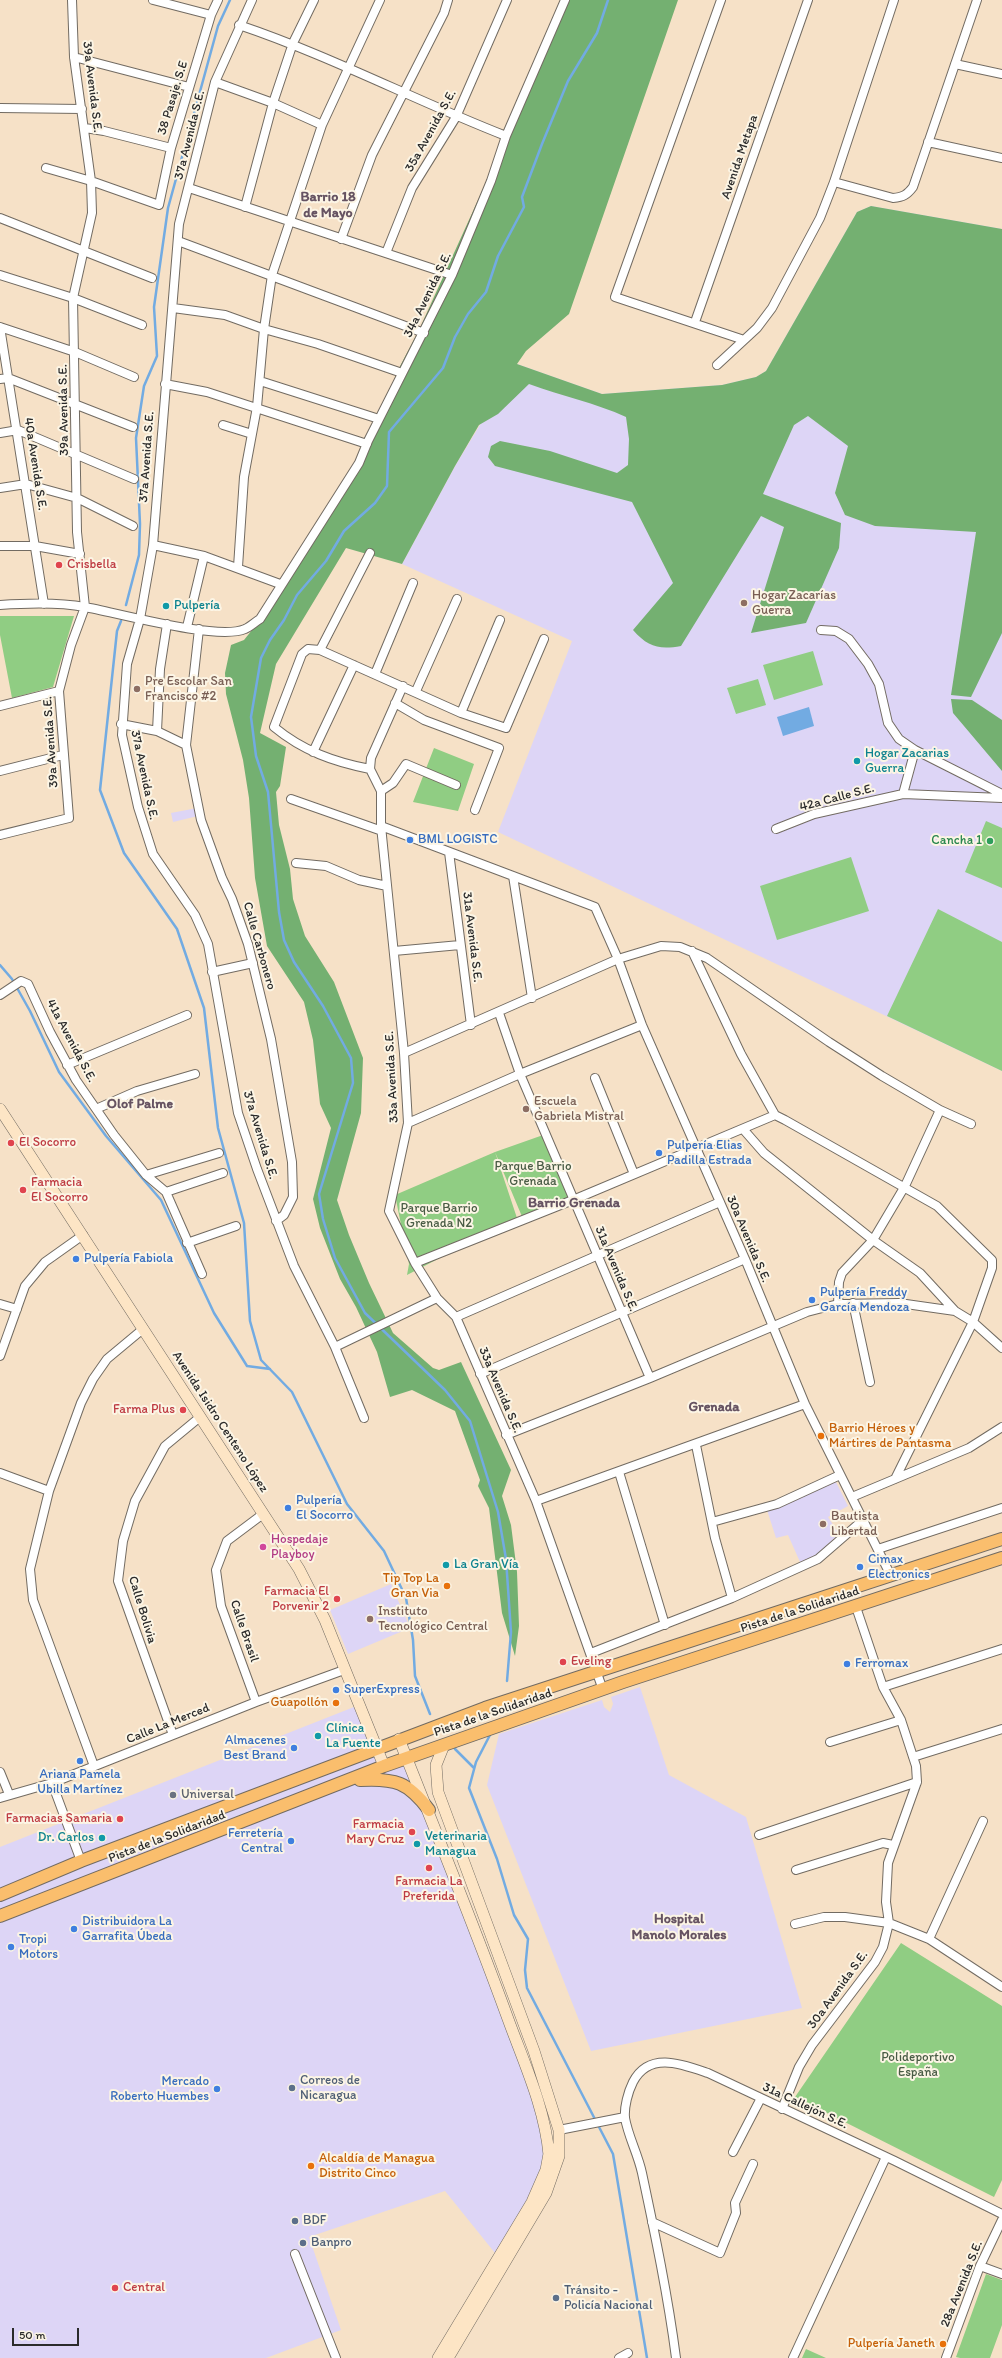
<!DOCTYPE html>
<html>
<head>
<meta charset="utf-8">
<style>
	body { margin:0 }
	#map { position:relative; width:1002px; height:2358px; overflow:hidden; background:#f6e1c7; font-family:Itim,sans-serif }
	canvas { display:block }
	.scale { position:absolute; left:12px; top:2328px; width:67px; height:18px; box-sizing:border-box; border:2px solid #2b2b2b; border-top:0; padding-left:5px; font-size:12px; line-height:14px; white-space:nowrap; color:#2b2b2b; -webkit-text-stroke:3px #fcf5e5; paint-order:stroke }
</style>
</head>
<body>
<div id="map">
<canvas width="1002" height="2358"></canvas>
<div class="scale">50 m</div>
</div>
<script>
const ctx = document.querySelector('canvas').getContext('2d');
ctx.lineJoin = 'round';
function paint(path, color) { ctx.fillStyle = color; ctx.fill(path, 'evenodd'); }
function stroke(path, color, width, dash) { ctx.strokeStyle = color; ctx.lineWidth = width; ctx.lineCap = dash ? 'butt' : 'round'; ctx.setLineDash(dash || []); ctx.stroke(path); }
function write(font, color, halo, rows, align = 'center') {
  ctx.font = font + ' Itim,sans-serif'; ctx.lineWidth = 4; ctx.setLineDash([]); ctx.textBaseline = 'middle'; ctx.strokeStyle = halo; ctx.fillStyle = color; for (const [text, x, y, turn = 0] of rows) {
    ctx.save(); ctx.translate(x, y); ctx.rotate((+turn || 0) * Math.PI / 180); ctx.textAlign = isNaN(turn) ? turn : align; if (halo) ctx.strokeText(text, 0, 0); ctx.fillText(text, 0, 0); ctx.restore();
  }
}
const built = new Path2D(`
	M871 206 1002 229V1071L498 832 572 641 402 564 455 466 517 364 602 394 722 385 756 377 766 371 857 212Z
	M197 808 198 816 173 822 171 813Z
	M836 1482 848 1506 828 1517 839 1534 813 1558 800 1562 788 1535 776 1538 767 1510Z
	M391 1584 410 1628 348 1654 330 1610Z
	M640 1687 669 1775 746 1817 802 2008 591 2051 487 1785 499 1734 602 1700 604 1707 610 1712 613 1704 611 1697Z
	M359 1705 384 1766 406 1758 504 2007 549 2155 499 2258 445 2191 309 2237 341 2330 266 2358H0V1847Z`);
const green = new Path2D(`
	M0 616H74L53 687 12 698 0 635Z
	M813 651 823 685 774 700 763 665Z
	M758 679 766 705 736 714 727 688Z
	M434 748 474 764 458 811 413 802Z
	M986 821 1002 828V888L965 872Z
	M851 857 869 911 777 940 760 886Z
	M938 909 1002 942V1071L887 1016Z
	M546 1134 573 1200 523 1219 495 1152Z
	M495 1152 517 1218 407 1275 409 1264 395 1195Z
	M901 1943 1002 2006V2180L994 2197 795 2097Z
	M986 2274 1002 2280V2325L990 2358H960L956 2357Z
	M806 2349 826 2358H802Z`);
const forest = new Path2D(`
	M564 0H678L569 314 526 351 517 364 602 394 722 385 756 377 766 371 857 212 871 206 1002 229V633L971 697 951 695 976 532 875 526 845 515 835 493 848 446 808 416 794 425 763 494 841 523 839 548 806 623 751 633 784 527 761 516 681 646C659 650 648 647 633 630L673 583 632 502 495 466 488 457 491 446 500 441 550 451 617 473 628 465 629 439 626 417C596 403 561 396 529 384L498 414 479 425 455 466 402 564 346 548 276 664 260 733 286 747 280 786 276 792 279 825 290 869 293 899 305 936 334 982 363 1058 361 1113 337 1200 349 1235 369 1283 393 1333 433 1368 439 1370 461 1362 511 1470 502 1496 511 1525 517 1572 519 1626 515 1656 502 1613 489 1508 478 1486 480 1480 455 1411 412 1390 390 1397 377 1352 356 1307 340 1279 320 1228 313 1199 331 1128 320 1104 313 1040 304 1002 267 946 255 878 249 798 243 760 226 694 225 673 231 645 244 640 264 615 359 463 379 419 398 370 419 330 488 178Z
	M951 699 972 700 1002 720V771L953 713Z`);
const water = new Path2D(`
	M809 707 814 726 783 736 777 717Z`);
const stream = new Path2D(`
	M126 605 139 555 140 524 136 438 144 386 157 356 154 307 168 208 218 26 230 0
	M121 621 117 631 100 790 124 853 177 929 204 1008 218 1128 244 1223 250 1321 261 1360 292 1392 347 1504 384 1551 406 1598 413 1640 415 1676 430 1714
	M0 965 12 979 30 1011 59 1072 106 1136 161 1200 214 1313 247 1366 270 1369
	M507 1681 511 1632 506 1559 498 1512 470 1421 445 1390 365 1313 335 1258 323 1219 319 1194 353 1083 351 1058 323 1006 294 962 284 940 279 912 268 792 256 756 251 717 261 658 270 640 284 620 297 595 326 561 344 531 375 503 387 486 389 432 443 368 455 337 468 314 486 292 498 256 524 207 522 197 542 144 568 81 597 33 608 0
	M498 1714 499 1711
	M491 1733 476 1762 469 1788 497 1859 514 1915 528 1939 525 1970 527 1988 613 2154 647 2358
	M455 1749 474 1768`);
const street = new Path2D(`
	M153 0 211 15
	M252 0 215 82 179 224 153 545 140 619 127 664 122 735 138 807 153 854 195 915 208 944 238 1113 257 1169 294 1266 335 1347 437 1298
	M721 0 615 297 744 340
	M239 25C331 56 416 101 506 136
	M74 57 189 87
	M955 64 1002 74
	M215 82 273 103 322 125
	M0 108 82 109
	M85 128 104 131 171 148
	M928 142 1002 158
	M46 168 91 181 159 205 171 148 211 15 218 0
	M834 182 893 198C903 197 907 195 913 187L977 0
	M189 188 452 275
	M245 207 273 103 293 43 314 0
	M0 218 152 278
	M341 239 372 155 444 13 448 0
	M178 241 424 333
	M386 253 412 188 456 117 507 0
	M0 275 73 298 142 325
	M173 308 225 315 264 329 318 344 402 373
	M695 322 808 0
	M0 327 44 604
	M0 327 75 352 134 377
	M717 365 757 328 772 308 820 218 834 182 894 0
	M0 379 8 378 133 427
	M260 381 379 419
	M165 384 207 392 367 444
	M223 425 252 434
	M0 433 18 430 134 479
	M0 488 26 484 77 498 133 526
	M153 545 204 556 280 584
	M0 546H35L80 554
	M238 567 244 477 257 407 264 329 272 275 322 125 380 0
	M0 605C28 603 58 602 85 607 118 613 218 641 245 629 250 627 255 622 260 619L359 463 368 441 452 275 491 181 506 136 565 0
	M187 627 204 556
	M199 629 186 745 201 820 222 878 232 899 248 944 271 1039 292 1162 293 1197 284 1215 276 1221
	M821 630 836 631 849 639 868 664 879 684 888 723 899 739 915 750 1002 794
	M320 650 370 553
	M375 674 413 583
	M403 686 371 758 370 769 381 791V826L404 1053 408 1123 389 1211 415 1263 437 1298 456 1317 536 1501 603 1690
	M416 691 457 599
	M395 703 424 720 499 748 475 810
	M0 706 59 691
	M461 713 500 620
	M121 724 157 731 186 745
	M157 731 160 669 167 624
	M313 752 354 665
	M370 769C334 762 303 751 274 727L302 654 308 649 320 650 461 713 506 728 544 639
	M0 771 63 755
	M381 791 393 783 406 764 456 785
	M903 794 915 750
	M291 799 382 831
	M381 826 595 907 618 959 642 1025 745 1259 805 1404 891 1576
	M776 829 814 814 903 794 1002 798
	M0 835 69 818 59 691 71 645 85 607 77 532 73 298 92 213 91 181 74 57 72 0
	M449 852 471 1025
	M296 863 326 866 359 880 387 886
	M513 876 532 998
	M394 951 460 945
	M692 951 741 1054 775 1115
	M212 972 253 963
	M0 995 21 981 28 984 50 1032 76 1080 114 1135 146 1175 166 1192 202 1274
	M499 1013 520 1074 650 1378
	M404 1053 618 959 661 946 680 947 707 958 829 1042 882 1076 940 1110
	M67 1065 187 1015
	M595 1078 634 1174
	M96 1109 137 1091 195 1074
	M408 1123 520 1074 642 1025
	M743 1129 764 1153 873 1240 920 1273 955 1311
	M146 1175 219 1153
	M166 1192 223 1173
	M187 1243 236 1226
	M415 1263 573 1200 775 1115 785 1120 937 1206 992 1260V1268L973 1322 895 1479
	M853 1303 870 1382
	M0 1304 17 1309
	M838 1304 839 1282 842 1273 873 1240 905 1186 940 1110 971 1124
	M456 1317 720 1202
	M335 1347 364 1418
	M0 1356 25 1286 45 1262 83 1235
	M480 1374 745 1259
	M506 1435 650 1378 807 1312 838 1304 899 1303 955 1311 973 1322 1002 1348
	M696 1445 715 1538 732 1598
	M619 1472 665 1625
	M0 1473 49 1491
	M852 1497 969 1448 1002 1427
	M536 1501 805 1404
	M712 1522 777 1504 840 1475
	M878 1549 1002 1508
	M591 1653 732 1598 818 1559 863 1520
	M883 1687 1002 1649
	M256 1702 221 1606 216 1570 227 1541 263 1514
	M173 1735 118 1581 123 1541 135 1501 165 1446 200 1417
	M830 1742 901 1720
	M913 1757 1002 1729
	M94 1766 33 1600 30 1569 49 1491 81 1403 93 1379 107 1359 143 1329
	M0 1772 9 1794
	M52 1783 81 1861
	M0 1798 52 1783 256 1702 344 1670
	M759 1835 917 1782
	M796 1870 883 1843 893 1845
	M795 1924 824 1917H845L889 1923 929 1939 1002 1987
	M929 1939 983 1821
	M782 2109 799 2067 812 2045 875 1962 883 1947 889 1923 886 1902 888 1863 917 1782 916 1766 901 1720 883 1687 856 1607
	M559 2130 625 2117
	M733 2152 761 2098
	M652 2222 720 2253 736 2213 735 2203 753 2164
	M295 2254 336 2358
	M980 2266 1002 2274
	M619 2358 628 2353
	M676 2358C668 2296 655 2234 642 2173 638 2154 628 2136 625 2118 624 2107 628 2092 633 2082 649 2051 682 2064 708 2073L895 2161 1002 2214
	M793 2358 886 2157
	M946 2358 980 2266 1002 2220`);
const secondary = new Path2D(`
	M0 1109 299 1569 325 1620 384 1766
	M399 1739C436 1832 474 1925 508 2019 524 2063 545 2108 549 2155
	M444 1745 436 1765 438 1792 534 2051 559 2130V2156L546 2193 448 2358
	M438 2358 532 2202 546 2170 550 2148`);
const primary = new Path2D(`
	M360 1780C395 1778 408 1782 429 1810
	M0 1895 81 1861 485 1708 1002 1539
	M0 1916 384 1766 623 1682 1002 1558`);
const markers = [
	[59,565,4,"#e0444e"],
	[744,603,4,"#8d6e63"],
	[166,606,4,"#0f9aa8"],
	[137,689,4,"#8d6e63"],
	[857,761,4,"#0f9aa8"],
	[410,840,4,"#3f7fe0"],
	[990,841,4,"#2e9e5b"],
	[526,1109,4,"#8d6e63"],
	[11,1143,4,"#e0444e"],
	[659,1153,4,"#3f7fe0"],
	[23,1190,4,"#e0444e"],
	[76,1259,4,"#3f7fe0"],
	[812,1300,4,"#3f7fe0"],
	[183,1410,4,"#e0444e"],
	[821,1436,4,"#e8710a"],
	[288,1508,4,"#3f7fe0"],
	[823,1524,4,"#8d6e63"],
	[263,1547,4,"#d1479c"],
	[446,1565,4,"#0f9aa8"],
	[860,1567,4,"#3f7fe0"],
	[447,1586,4,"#e8710a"],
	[337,1599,4,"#e0444e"],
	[370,1619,4,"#8d6e63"],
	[563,1662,4,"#e0444e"],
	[847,1664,4,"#3f7fe0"],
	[336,1690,4,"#3f7fe0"],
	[336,1703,4,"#e8710a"],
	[318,1736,4,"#0f9aa8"],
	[294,1748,4,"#3f7fe0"],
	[80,1761,4,"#3f7fe0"],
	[173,1795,4,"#6b7280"],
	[120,1819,4,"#e0444e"],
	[412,1832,4,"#e0444e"],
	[102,1838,4,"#0f9aa8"],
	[291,1841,4,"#3f7fe0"],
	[417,1844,4,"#0f9aa8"],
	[429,1868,4,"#e0444e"],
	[74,1929,4,"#3f7fe0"],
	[11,1947,4,"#3f7fe0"],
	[292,2088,4,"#5c6f8a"],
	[217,2089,4,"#3f7fe0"],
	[311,2166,4,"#e8710a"],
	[295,2221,4,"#5c6f8a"],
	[303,2243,4,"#5c6f8a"],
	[115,2288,4,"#e0444e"],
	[556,2298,4,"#5c6f8a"],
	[943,2344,4,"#e8710a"]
];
const streetNames = [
	["39a Avenida S.E.",92,87,83],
	["38 Pasaje. S.E",173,98,-73],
	["35a Avenida S.E.",431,131,-61],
	["37a Avenida S.E.",190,135,-76],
	["Avenida Metapa",740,157,-71],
	["34a Avenida S.E.",428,295,-64],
	["39a Avenida S.E.",64,410,-91],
	["37a Avenida S.E.",147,457,-86],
	["40a Avenida S.E.",35,464,81],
	["39a Avenida S.E.",51,742,-94],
	["37a Avenida S.E.",144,775,78],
	["42a Calle S.E.",837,798,-15],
	["31a Avenida S.E.",472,937,83],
	["Calle Carbonero",259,946,74],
	["41a Avenida S.E.",71,1041,62],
	["33a Avenida S.E.",392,1077,-93],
	["37a Avenida S.E.",260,1135,73],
	["30a Avenida S.E.",748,1239,67],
	["31a Avenida S.E.",616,1269,67],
	["33a Avenida S.E.",500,1390,67],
	["Avenida Isidro Centeno López",220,1422,57],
	["Calle Bolivia",142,1610,73],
	["Pista de la Solidaridad",800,1610,-18],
	["Calle Brasil",244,1631,71],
	["Pista de la Solidaridad",493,1713,-19],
	["Calle La Merced",168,1724,-22],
	["Pista de la Solidaridad",167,1837,-21],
	["30a Avenida S.E.",838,1990,-54],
	["31a Callejón S.E.",805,2106,25],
	["28a Avenida S.E.",962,2284,-68]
];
const healthNames = [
	["Crisbella",67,565],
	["El Socorro",19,1143],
	["Farmacia",31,1183],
	["El Socorro",31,1198],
	["Farma Plus",175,1410,"right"],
	["Farmacia El",329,1592,"right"],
	["Porvenir 2",329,1607,"right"],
	["Eveling",571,1662],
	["Farmacias Samaria",112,1819,"right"],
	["Farmacia",404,1825,"right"],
	["Mary Cruz",404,1840,"right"],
	["Farmacia La",429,1882,"center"],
	["Preferida",429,1897,"center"],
	["Central",123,2288]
];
const educationNames = [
	["Hogar Zacarías",752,596],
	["Guerra",752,611],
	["Pre Escolar San",145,682],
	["Francisco #2",145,697],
	["Escuela",534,1102],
	["Gabriela Mistral",534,1117],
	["Bautista",831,1517],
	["Libertad",831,1532],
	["Instituto",378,1612],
	["Tecnológico Central",378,1627]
];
const cultureNames = [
	["Pulpería",174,606],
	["Hogar Zacarias",865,754],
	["Guerra",865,769],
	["La Gran Vía",454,1565],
	["Clínica",326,1729],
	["La Fuente",326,1744],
	["Veterinaria",425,1837],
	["Managua",425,1852],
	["Dr. Carlos",94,1838,"right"]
];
const shopNames = [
	["BML LOGISTC",418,840],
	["Pulpería Elias",667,1146],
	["Padilla Estrada",667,1161],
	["Pulpería Fabiola",84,1259],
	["Pulpería Freddy",820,1293],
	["García Mendoza",820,1308],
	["Pulpería",296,1501],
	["El Socorro",296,1516],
	["Cimax",868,1560],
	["Electronics",868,1575],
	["Ferromax",855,1664],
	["SuperExpress",344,1690],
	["Almacenes",286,1741,"right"],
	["Best Brand",286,1756,"right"],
	["Ariana Pamela",80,1775,"center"],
	["Ubilla Martínez",80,1790,"center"],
	["Ferretería",283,1834,"right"],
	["Central",283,1849,"right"],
	["Distribuidora La",82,1922],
	["Garrafita Úbeda",82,1937],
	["Tropi",19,1940],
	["Motors",19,1955],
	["Mercado",209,2082,"right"],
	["Roberto Huembes",209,2097,"right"]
];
const leisureNames = [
	["Cancha 1",982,841]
];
const parkNames = [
	["Parque Barrio",533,1167],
	["Grenada",533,1182],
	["Parque Barrio",439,1209],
	["Grenada N2",439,1224],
	["Polideportivo",918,2058],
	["España",918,2073]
];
const foodNames = [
	["Barrio Héroes y",829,1429,"left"],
	["Mártires de Pantasma",829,1444,"left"],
	["Tip Top La",439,1579],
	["Gran Via",439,1594],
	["Guapollón",328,1703],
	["Alcaldía de Managua",319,2159,"left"],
	["Distrito Cinco",319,2174,"left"],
	["Pulpería Janeth",935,2344]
];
const hotelNames = [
	["Hospedaje",271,1540],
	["Playboy",271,1555]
];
const worshipNames = [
	["Universal",181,1795]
];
const serviceNames = [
	["Correos de",300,2081],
	["Nicaragua",300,2096],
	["BDF",303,2221],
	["Banpro",311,2243],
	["Tránsito -",564,2291],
	["Policía Nacional",564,2306]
];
const neighbourhoodNames = [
	["Barrio 18",328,197],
	["de Mayo",328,213],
	["Olof Palme",140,1104],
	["Barrio Grenada",574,1203],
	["Grenada",714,1407],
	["Hospital",679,1919],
	["Manolo Morales",679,1935]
];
paint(built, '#ddd5f6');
paint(green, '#90cd83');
paint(forest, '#74b071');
paint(water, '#72abe2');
stroke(stream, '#72abe2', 2.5);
stroke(street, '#726b62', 10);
stroke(secondary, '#726b62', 12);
stroke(primary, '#726b62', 14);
stroke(street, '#fff', 8);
stroke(secondary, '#fde5c5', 11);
stroke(primary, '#fabe6d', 12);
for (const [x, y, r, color] of markers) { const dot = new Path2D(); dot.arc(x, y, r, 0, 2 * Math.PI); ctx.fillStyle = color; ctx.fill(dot); stroke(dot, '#fcf5e5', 1.5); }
write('13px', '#2b2b2b', '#fcf5e5', streetNames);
write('13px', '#be3a42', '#fcf5e5', healthNames, 'left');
write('13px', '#785e54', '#fcf5e5', educationNames, 'left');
write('13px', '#0d838f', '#fcf5e5', cultureNames, 'left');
write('13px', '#366cbe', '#fcf5e5', shopNames, 'left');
write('13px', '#27864d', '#fcf5e5', leisureNames, 'right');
write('13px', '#495c45', '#fcf5e5', parkNames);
write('13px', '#c56008', '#fcf5e5', foodNames, 'right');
write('13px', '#b23c85', '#fcf5e5', hotelNames, 'left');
write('13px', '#5b616d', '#fcf5e5', worshipNames, 'left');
write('13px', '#4e5e75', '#fcf5e5', serviceNames, 'left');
write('bold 14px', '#665362', '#fcf5e5', neighbourhoodNames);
</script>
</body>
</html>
